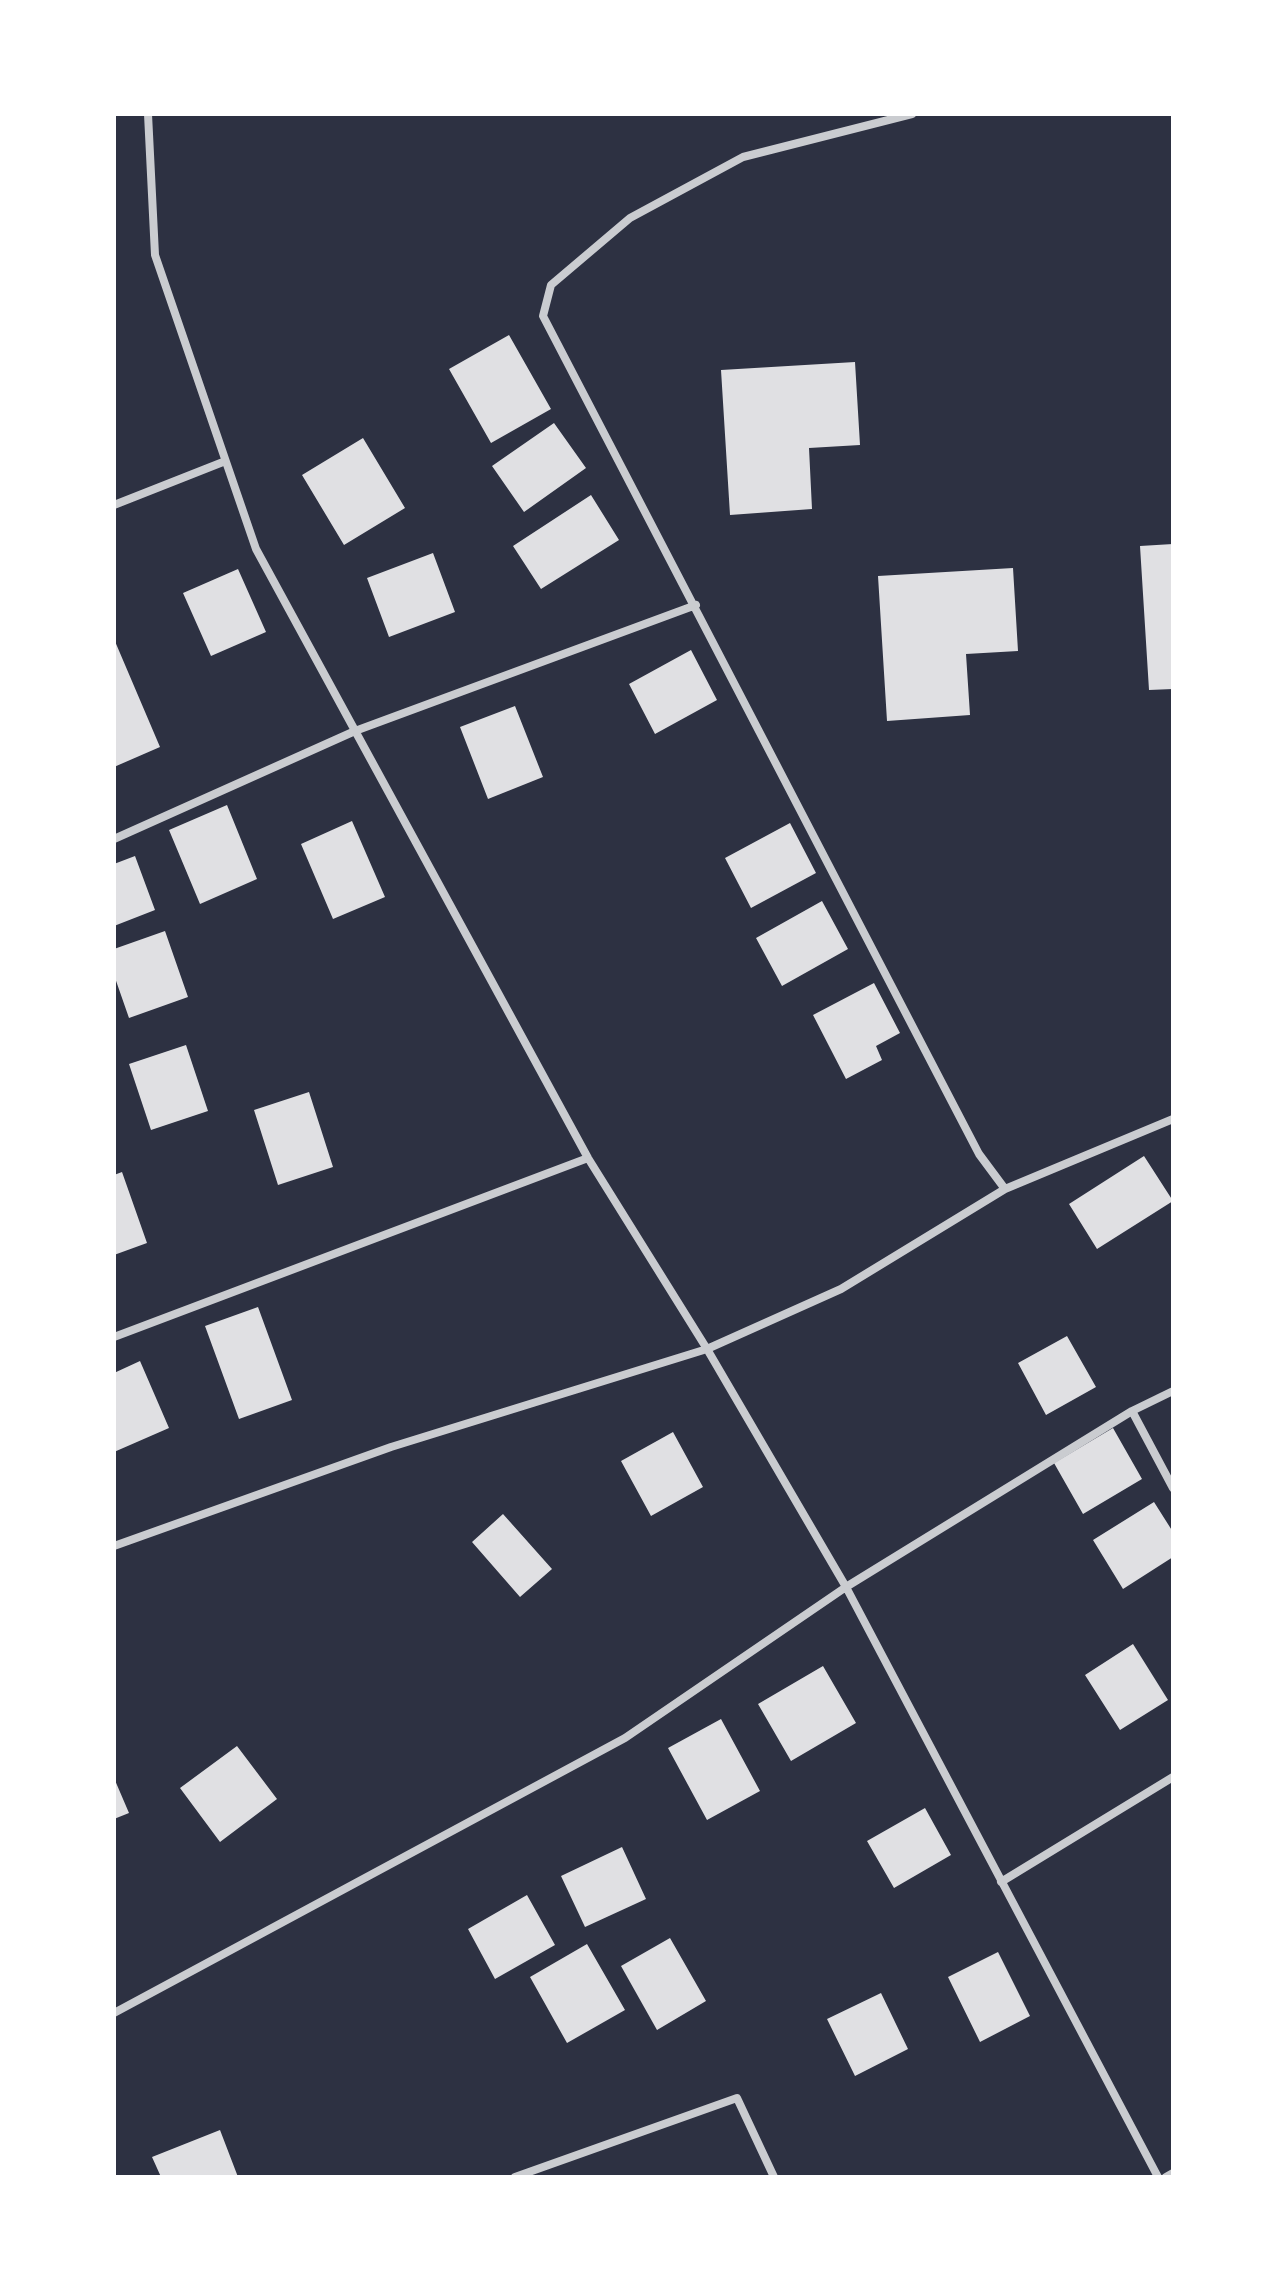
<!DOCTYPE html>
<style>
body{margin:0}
#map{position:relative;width:1287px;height:2291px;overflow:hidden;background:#2d3142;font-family:Quicksand,sans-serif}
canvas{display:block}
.frame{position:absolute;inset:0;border:116px solid #fff;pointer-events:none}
</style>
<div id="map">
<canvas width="1287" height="2291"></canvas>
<div class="frame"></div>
</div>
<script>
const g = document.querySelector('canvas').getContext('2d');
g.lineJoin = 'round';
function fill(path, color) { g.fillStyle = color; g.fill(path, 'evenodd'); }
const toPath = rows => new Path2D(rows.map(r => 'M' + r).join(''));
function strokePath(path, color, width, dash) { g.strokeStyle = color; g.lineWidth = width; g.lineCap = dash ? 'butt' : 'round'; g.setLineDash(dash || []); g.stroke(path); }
const building = toPath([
 [509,335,551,409,491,443,449,369],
 [855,362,860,445,809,448,812,509,730,515,721,370],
 [554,423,586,468,524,512,492,466],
 [363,438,405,508,344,545,302,475],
 [591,495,619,540,541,589,513,546],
 [1173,544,1173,689,1149,690,1140,546],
 [433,553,455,612,389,637,367,578],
 [1013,568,1018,651,966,654,970,715,887,721,878,576],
 [238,569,266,632,211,656,183,593],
 [114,639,160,747,114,767],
 [691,650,717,700,655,734,629,684],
 [515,706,543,777,488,799,460,727],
 [227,805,257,879,200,904,169,830],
 [352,821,385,897,333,919,301,844],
 [790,823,816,873,751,908,725,858],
 [135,856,155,910,114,926,114,864],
 [822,901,848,949,782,986,756,938],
 [165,931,188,997,129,1018,114,975,114,949],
 [874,983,900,1033,876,1046,882,1060,846,1079,813,1015],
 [186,1045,208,1111,151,1130,129,1064],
 [309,1092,333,1167,278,1185,254,1110],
 [1144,1156,1173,1201,1097,1249,1069,1204],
 [122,1172,147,1243,114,1255,114,1175],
 [258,1307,292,1400,239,1419,205,1326],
 [1067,1336,1096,1387,1046,1415,1018,1363],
 [140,1361,169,1428,114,1452,114,1373],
 [1113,1428,1142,1479,1083,1514,1054,1463],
 [673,1432,703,1487,651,1516,621,1461],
 [1154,1502,1173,1532,1173,1557,1123,1589,1093,1540],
 [503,1514,552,1569,520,1597,472,1542],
 [1133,1644,1168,1700,1120,1730,1085,1675],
 [823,1666,856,1723,791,1761,758,1704],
 [721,1719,760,1791,707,1820,668,1748],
 [237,1746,277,1799,220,1842,180,1788],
 [114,1778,129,1813,114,1819],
 [925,1808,951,1855,894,1888,867,1841],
 [622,1847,646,1899,585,1927,561,1876],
 [527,1895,555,1945,495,1979,468,1929],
 [670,1938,706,2001,657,2030,621,1966],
 [587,1944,625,2010,567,2043,530,1977],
 [998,1952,1030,2016,980,2042,948,1977],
 [881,1993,908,2049,855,2076,827,2019],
 [220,2130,238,2177,161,2177,152,2157]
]);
const minor = toPath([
 [148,114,155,255,256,549,588,1158,707,1349,846,1587,1158,2177],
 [912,114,743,157,630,218,551,285,543,316,979,1154,1005,1189],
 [114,505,223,462],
 [114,839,355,731,696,605],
 [114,1337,588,1158],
 [1132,1411,1173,1488],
 [114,1546,391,1447,707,1349,841,1289,1005,1189,1173,1119],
 [1001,1882,1173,1777],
 [114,2013,625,1738,846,1587,1132,1411,1173,1391],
 [515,2177,737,2098,774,2177],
 [1166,2177,1173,2173]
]);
fill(building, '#e0e0e3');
strokePath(minor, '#caccd0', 8);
</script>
